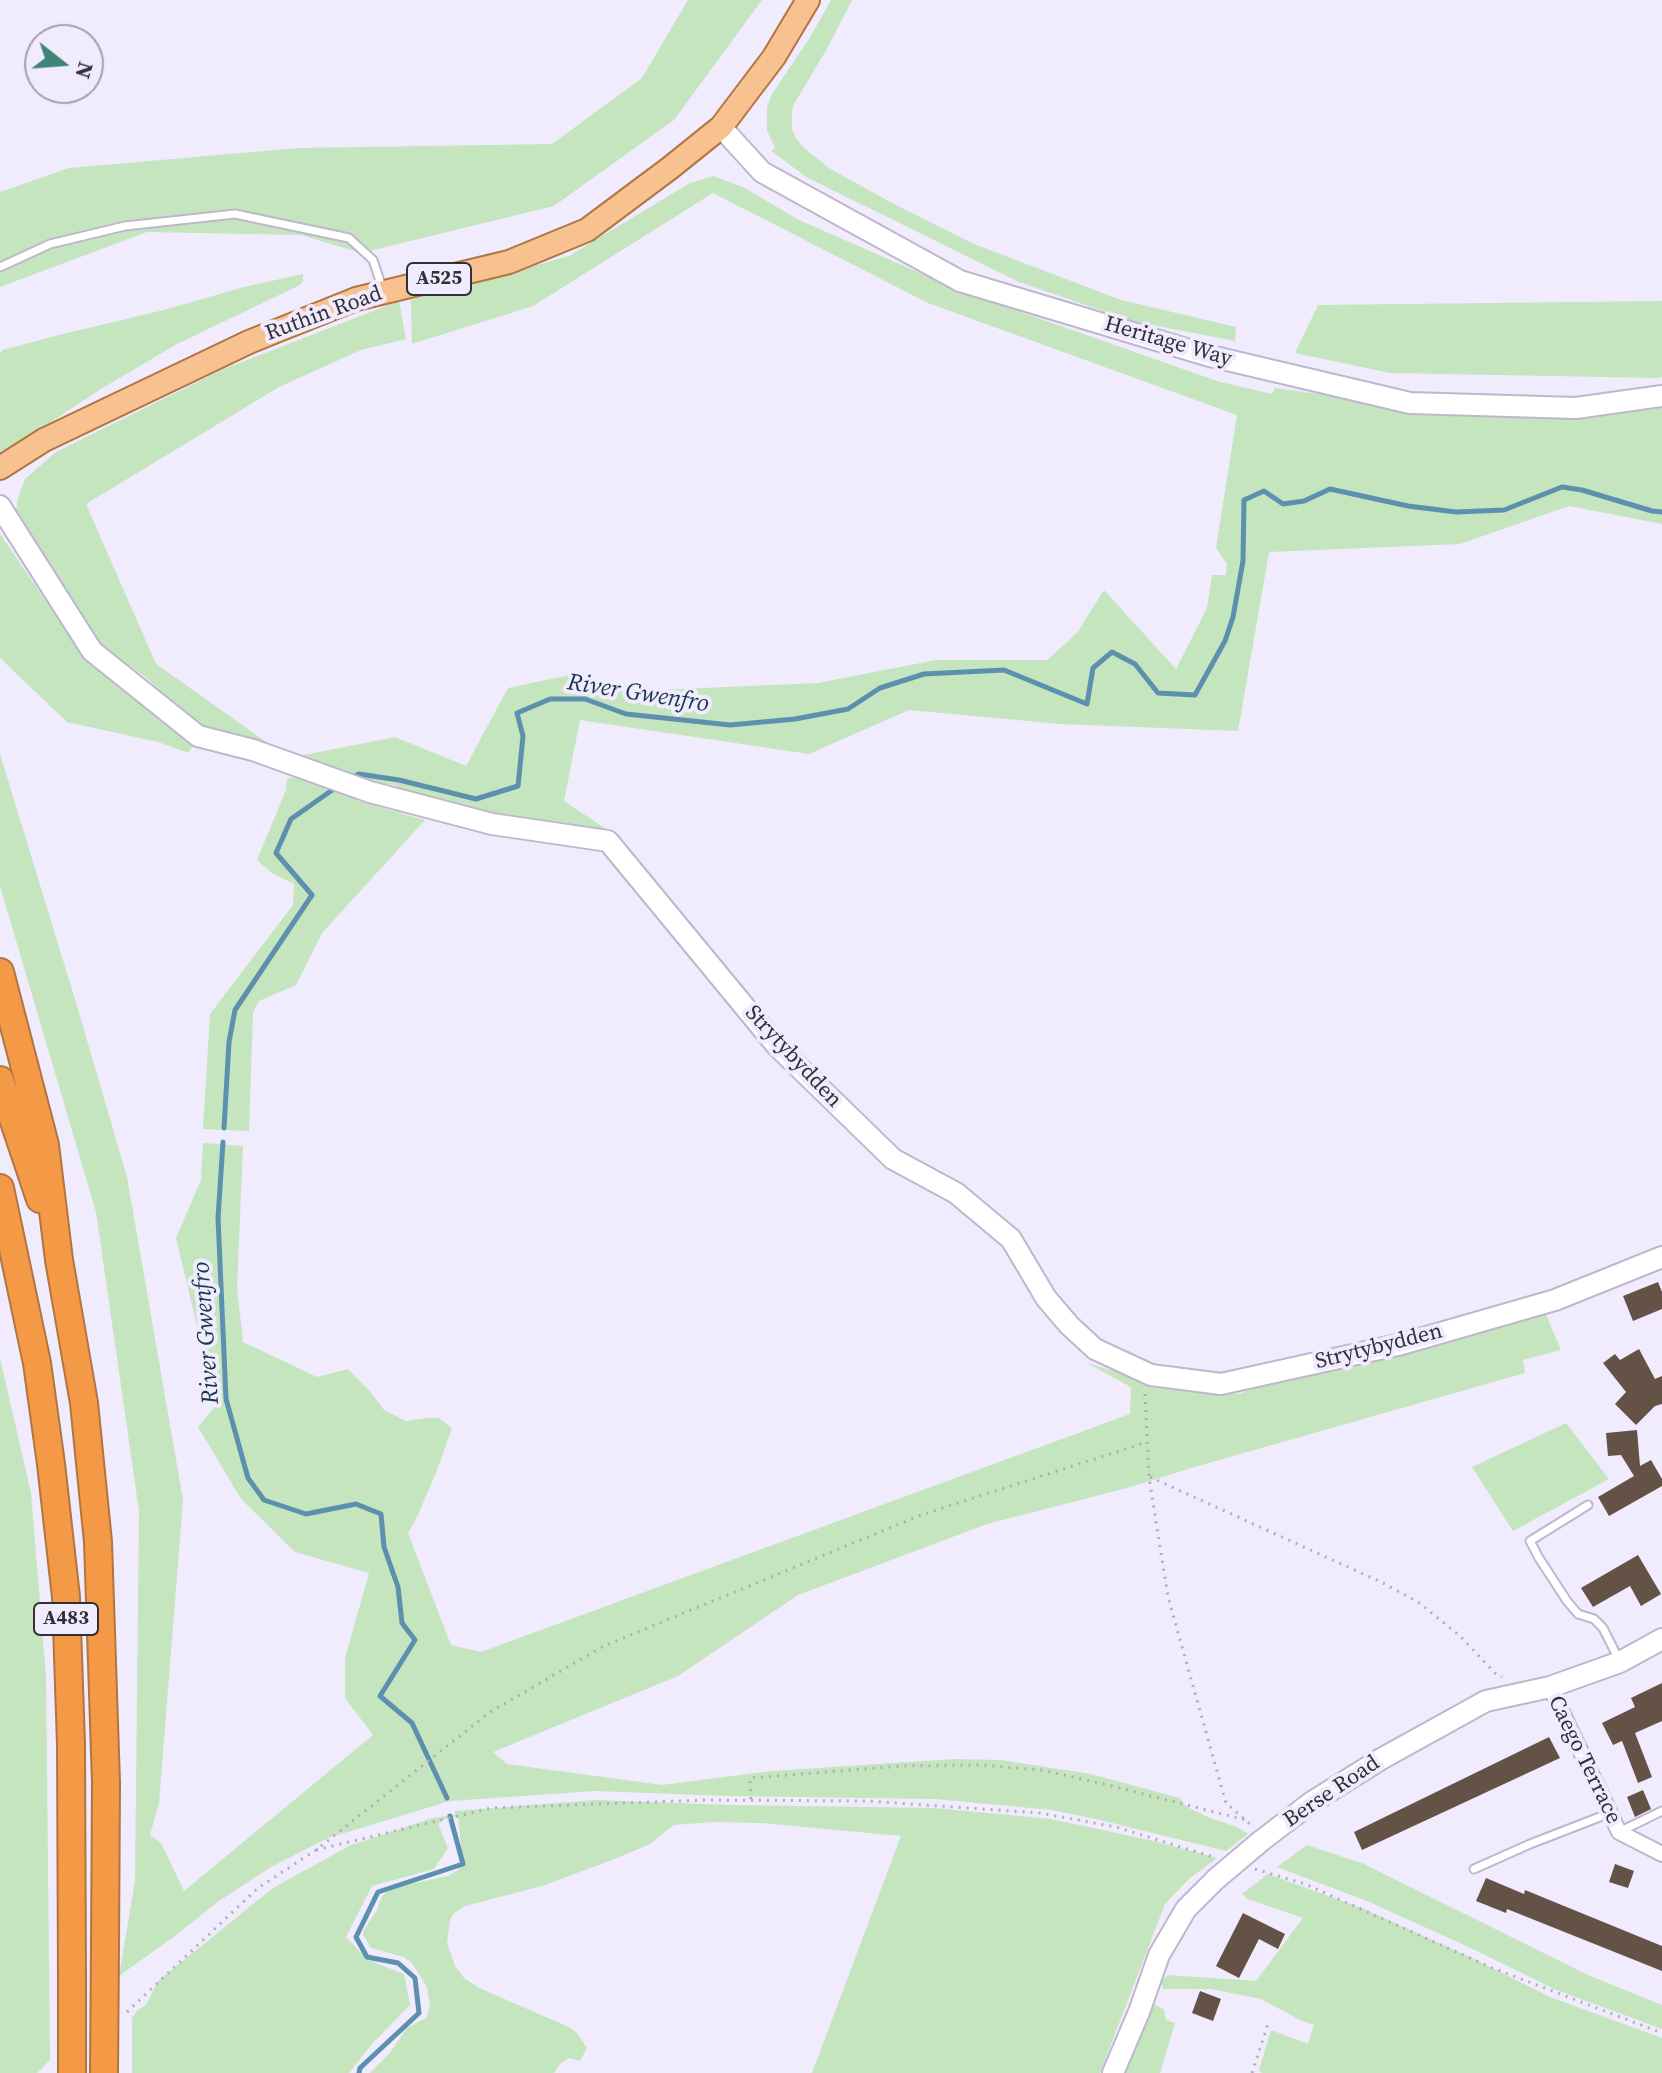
<!DOCTYPE html>
<style>
body{margin:0}
#map{position:relative;width:1662px;height:2073px;overflow:hidden;background:#f1ebfe;font-family:"Source Serif 4",serif}
canvas{display:block}
.north{position:absolute;left:24px;top:24px;width:80px;height:80px;box-sizing:border-box;background:#f1ebfe;border:2px solid #a5a0ae;border-radius:50%;rotate:107deg;font-size:22px;font-weight:700;line-height:32px;text-align:center;color:#322f37}
.north::after{content:'';display:block;margin:auto;width:28px;height:36px;background:#408477;clip-path:polygon(50% 0,100% 100%,50% 72%,0 100%)}
</style>
<div id="map">
<canvas width="1662" height="2073"></canvas>
<div class="north">N</div>
</div>
<script>
const g = document.querySelector('canvas').getContext('2d');
g.lineJoin = 'round';
function fill(path, color) { g.fillStyle = color; g.fill(path, 'evenodd'); }
const toPath = rows => new Path2D(rows.map(r => 'M' + r).join(''));
function strokePath(path, color, width, dash) { g.strokeStyle = color; g.lineWidth = width; g.lineCap = dash ? 'butt' : 'round'; g.setLineDash(dash || []); g.stroke(path); }
function label(font, color, halo, rows, align = 'center') {
  g.font = font + ' "Source Serif 4",serif'; g.lineWidth = 8; g.setLineDash([]); g.textBaseline = 'middle'; g.strokeStyle = halo; g.fillStyle = color; for (const [text, x, y, turn = 0] of rows) {
    g.save(); g.translate(x, y); g.rotate((+turn || 0) * Math.PI / 180); g.textAlign = isNaN(turn) ? turn : align; if (halo) g.strokeText(text, 0, 0); g.fillText(text, 0, 0); g.restore();
  }
}
const green = toPath([
 [688,0,762,0,674,120,554,206,361,253,301,235,147,232,0,287,0,192,69,168,299,148,552,144,642,78],
 [831,0,852,0,828,47,794,104,792,112,792,130,796,138,804,148,829,168,892,203,974,244,1121,300,1236,327,1235,341,1132,321,1019,282,808,178,771,151,775,148,767,130,767,107,772,94,809,39],
 [713,176,743,187,799,220,961,291,1220,382,1272,394,1275,388,1411,407,1662,404,1662,524,1569,506,1460,544,1269,552,1238,731,1061,724,909,710,809,754,580,720,564,801,606,829,592,830,476,813,454,803,416,800,395,785,367,782,358,801,425,820,322,933,296,985,259,1001,253,1013,249,1131,203,1129,210,1014,293,905,294,884,273,874,257,860,286,790,287,779,301,775,202,727,144,676,97,643,16,511,18,498,25,479,56,452,224,369,399,301,406,339,361,350,279,387,86,504,156,664,289,758,395,737,466,766,508,688,575,674,657,690,818,683,936,660,1047,660,1077,633,1104,590,1176,669,1207,608,1212,575,1226,575,1227,564,1216,548,1237,415,928,303,713,193,533,306,412,344,411,300,569,256,690,183],
 [303,274,303,282,298,286,177,344,101,389,54,420,0,452,0,353,3,350,59,335,164,310,244,287],
 [1662,301,1662,377,1658,378,1390,373,1295,353,1318,305],
 [0,534,82,654,194,742,189,753,158,742,67,722,0,658],
 [0,754,77,1006,127,1177,183,1500,159,1803,150,1835,161,1843,184,1891,373,1735,345,1698,345,1658,369,1573,295,1552,241,1499,198,1427,216,1405,176,1238,201,1180,203,1143,243,1146,237,1287,243,1342,317,1377,348,1369,369,1390,384,1410,406,1421,428,1418,439,1418,452,1428,437,1470,418,1515,408,1533,451,1645,481,1652,1130,1414,1131,1387,1085,1362,1135,1378,1181,1386,1240,1394,1268,1380,1544,1310,1561,1350,1523,1360,1525,1373,1191,1468,1127,1488,987,1524,798,1595,678,1676,493,1752,507,1764,662,1785,772,1771,954,1759,1001,1760,1091,1774,1180,1798,1183,1803,1189,1808,1210,1818,1237,1827,1248,1834,1226,1851,1100,1820,1052,1810,935,1799,729,1796,595,1791,450,1801,328,1838,271,1867,216,1903,175,1936,119,1976,135,1881,139,1511,96,1212,0,886],
 [0,1358,31,1493,46,1676,50,2060,37,2073,0,2073],
 [1566,1423,1609,1479,1513,1531,1472,1467],
 [596,1800,729,1805,935,1808,1051,1819,1154,1841,1217,1858,1189,1879,1165,1904,1100,2073,812,2073,901,1836,762,1823,713,1822,674,1825,650,1844,617,1858,542,1886,465,1906,454,1913,450,1920,447,1943,455,1966,464,1978,479,1988,569,2027,577,2033,587,2048,580,2061,568,2058,560,2064,554,2073,370,2073,388,2055,407,2028,426,2018,430,2007,427,1987,412,1963,404,1957,371,1948,363,1935,364,1930,377,1910,381,1898,386,1892,396,1887,448,1876,458,1870,463,1864,458,1817,445,1819,438,1824,448,1848,434,1869,372,1886,346,1937,368,1960,404,1974,410,2005,372,2044,349,2073,132,2073,132,2018,138,2010,146,2005,158,1981,273,1888,351,1845,433,1818,455,1815,455,1811],
 [1307,1845,1364,1864,1588,1975,1662,2005,1662,2029,1554,1989,1475,1950,1367,1901,1277,1867],
 [1268,1874,1364,1909,1472,1958,1550,1997,1662,2038,1662,2073,1262,2073,1259,2070,1271,2030,1308,2044,1314,2025,1300,2020,1261,1999,1211,1989,1163,1989,1161,1981,1168,1975,1256,1981,1303,1918,1248,1899,1242,1894],
 [1153,2003,1164,2010,1166,2020,1175,2023,1160,2073,1125,2073,1133,2042]
]);
const stream = toPath([
 [350,779,359,774,399,780,476,799,518,786,523,736,517,713,550,699,585,699,626,714,730,725,795,719,848,709,880,688,924,674,1004,670,1087,704,1093,668,1112,652,1135,664,1158,693,1195,695,1225,641,1233,617,1243,561,1244,500,1264,491,1283,504,1304,501,1330,489,1408,506,1456,512,1504,510,1562,487,1582,490,1652,511,1662,512],
 [224,1128,229,1042,235,1010,312,895,276,853,291,819,338,786],
 [223,1142,218,1218,226,1399,248,1478,264,1500,306,1514,356,1504,381,1514,384,1547,398,1587,402,1623,415,1640,380,1696,412,1723,447,1798],
 [359,2073,360,2068,419,2013,415,1978,398,1963,367,1957,356,1937,378,1892,463,1864,450,1816]
]);
const building = toPath([
 [1658,1282,1662,1292,1662,1309,1633,1321,1623,1296],
 [1639,1349,1655,1379,1662,1376,1662,1404,1655,1406,1636,1425,1615,1404,1626,1392,1603,1363,1615,1354,1620,1360],
 [1637,1430,1640,1466,1651,1460,1662,1479,1662,1486,1609,1516,1598,1497,1634,1476,1621,1455,1608,1456,1606,1433],
 [1638,1555,1661,1594,1641,1606,1630,1586,1593,1607,1581,1588],
 [1662,1683,1662,1721,1635,1733,1652,1777,1638,1783,1622,1741,1613,1745,1602,1723,1635,1707,1631,1698],
 [1549,1737,1560,1758,1362,1850,1354,1832],
 [1643,1790,1651,1809,1635,1817,1627,1797],
 [1615,1864,1634,1871,1628,1888,1609,1882],
 [1486,1878,1524,1894,1525,1890,1662,1946,1662,1971,1507,1909,1506,1913,1476,1901],
 [1243,1913,1285,1934,1278,1949,1259,1939,1239,1978,1216,1966],
 [1200,1991,1221,1999,1213,2021,1192,2013]
]);
const path = toPath([
 [1145,1394,1149,1477,1168,1597,1226,1803,1251,1825],
 [1150,1477,1381,1582,1418,1602,1460,1636,1495,1673,1502,1677],
 [751,1799,750,1778,902,1766,981,1765,1042,1770,1112,1786,1246,1820],
 [316,1850,491,1808,706,1800,868,1801,1040,1813,1116,1827,1213,1857],
 [1255,1869,1305,1884,1490,1967,1662,2033],
 [127,2012,258,1888,316,1850,490,1712,604,1646,921,1515,1147,1442],
 [1252,2073,1268,2024]
]);
const lane = toPath([
 [0,267,50,244,125,226,235,214,349,238,373,260,383,290],
 [1588,1505,1530,1541,1539,1558,1567,1601,1578,1614,1594,1619,1603,1628,1619,1660],
 [1621,1831,1662,1811],
 [1474,1869,1530,1844,1610,1813]
]);
const street = toPath([
 [1550,1687,1619,1832,1662,1854]
]);
const secondary = toPath([
 [721,127,762,172,960,281,1206,355,1410,403,1576,408,1662,396],
 [0,506,92,651,198,736,253,750,370,792,492,824,608,841,777,1046,893,1159,956,1193,1011,1239,1046,1298,1069,1325,1095,1349,1151,1375,1221,1384,1402,1344,1555,1300,1662,1257],
 [1261,1841,1312,1802,1381,1759,1486,1701,1550,1687,1620,1662,1662,1639],
 [1113,2073,1139,2012,1159,1955,1186,1909,1216,1879]
]);
const primary = toPath([
 [0,468,44,440,249,342,356,299,509,262,587,230,670,168,721,127,774,57,808,0]
]);
const highway = toPath([
 [0,972,45,1145,59,1260,84,1403,98,1542,106,1783,105,1944],
 [0,1080,40,1199],
 [0,1188,37,1363,51,1464,66,1597,71,1744,72,1980]
]);
const secondaryBridge = toPath([
 [1216,1879,1261,1841]
]);
const highwayBridge = toPath([
 [72,1980,72,2073],
 [104,2073,105,1944]
]);
const shields = [
 [439,279,64],
 [66,1619,64]
];
const shieldNames = [
 ["A525",439,279],
 ["A483",66,1619]
];
const streetNames = [
 ["Ruthin Road",324,314,-20],
 ["Heritage Way",1168,342,16],
 ["Strytybydden",793,1057,47],
 ["Strytybydden",1379,1347,-14],
 ["Caego Terrace",1584,1760,64],
 ["Berse Road",1332,1792,-34]
];
const waterNames = [
 ["River Gwenfro",638,694,9],
 ["River Gwenfro",207,1333,-94]
];
fill(green, '#c4e5be');
strokePath(stream, '#5d90af', 5);
fill(building, '#655246');
strokePath(lane, '#beb7cd', 11);
strokePath(street, '#beb7cd', 18);
strokePath(secondary, '#beb7cd', 24);
strokePath(primary, '#b07541', 26);
strokePath(highway, '#b07541', 30);
strokePath(path, '#b1acbb', 3, [2, 6]);
strokePath(lane, '#fff', 7);
strokePath(street, '#fff', 14);
strokePath(secondary, '#fff', 20);
strokePath(primary, '#f8c290', 22);
strokePath(highway, '#f49a46', 26);
strokePath(secondaryBridge, '#beb7cd', 24, []);
strokePath(highwayBridge, '#b07541', 30, []);
strokePath(secondaryBridge, '#fff', 20);
strokePath(highwayBridge, '#f49a46', 26);
for (const [x, y, w] of shields) { const box = new Path2D(); box.roundRect(x - w / 2, y - 16, w, 32, 6); g.fillStyle = '#f1ebfe'; g.fill(box); strokePath(box, '#322f37', 2); }
label('bold 20px', '#322f37', null, shieldNames);
label('22px', '#322f37', '#f1ebfe', streetNames);
label('italic 24px', '#153748', '#f1ebfe', waterNames);
</script>
